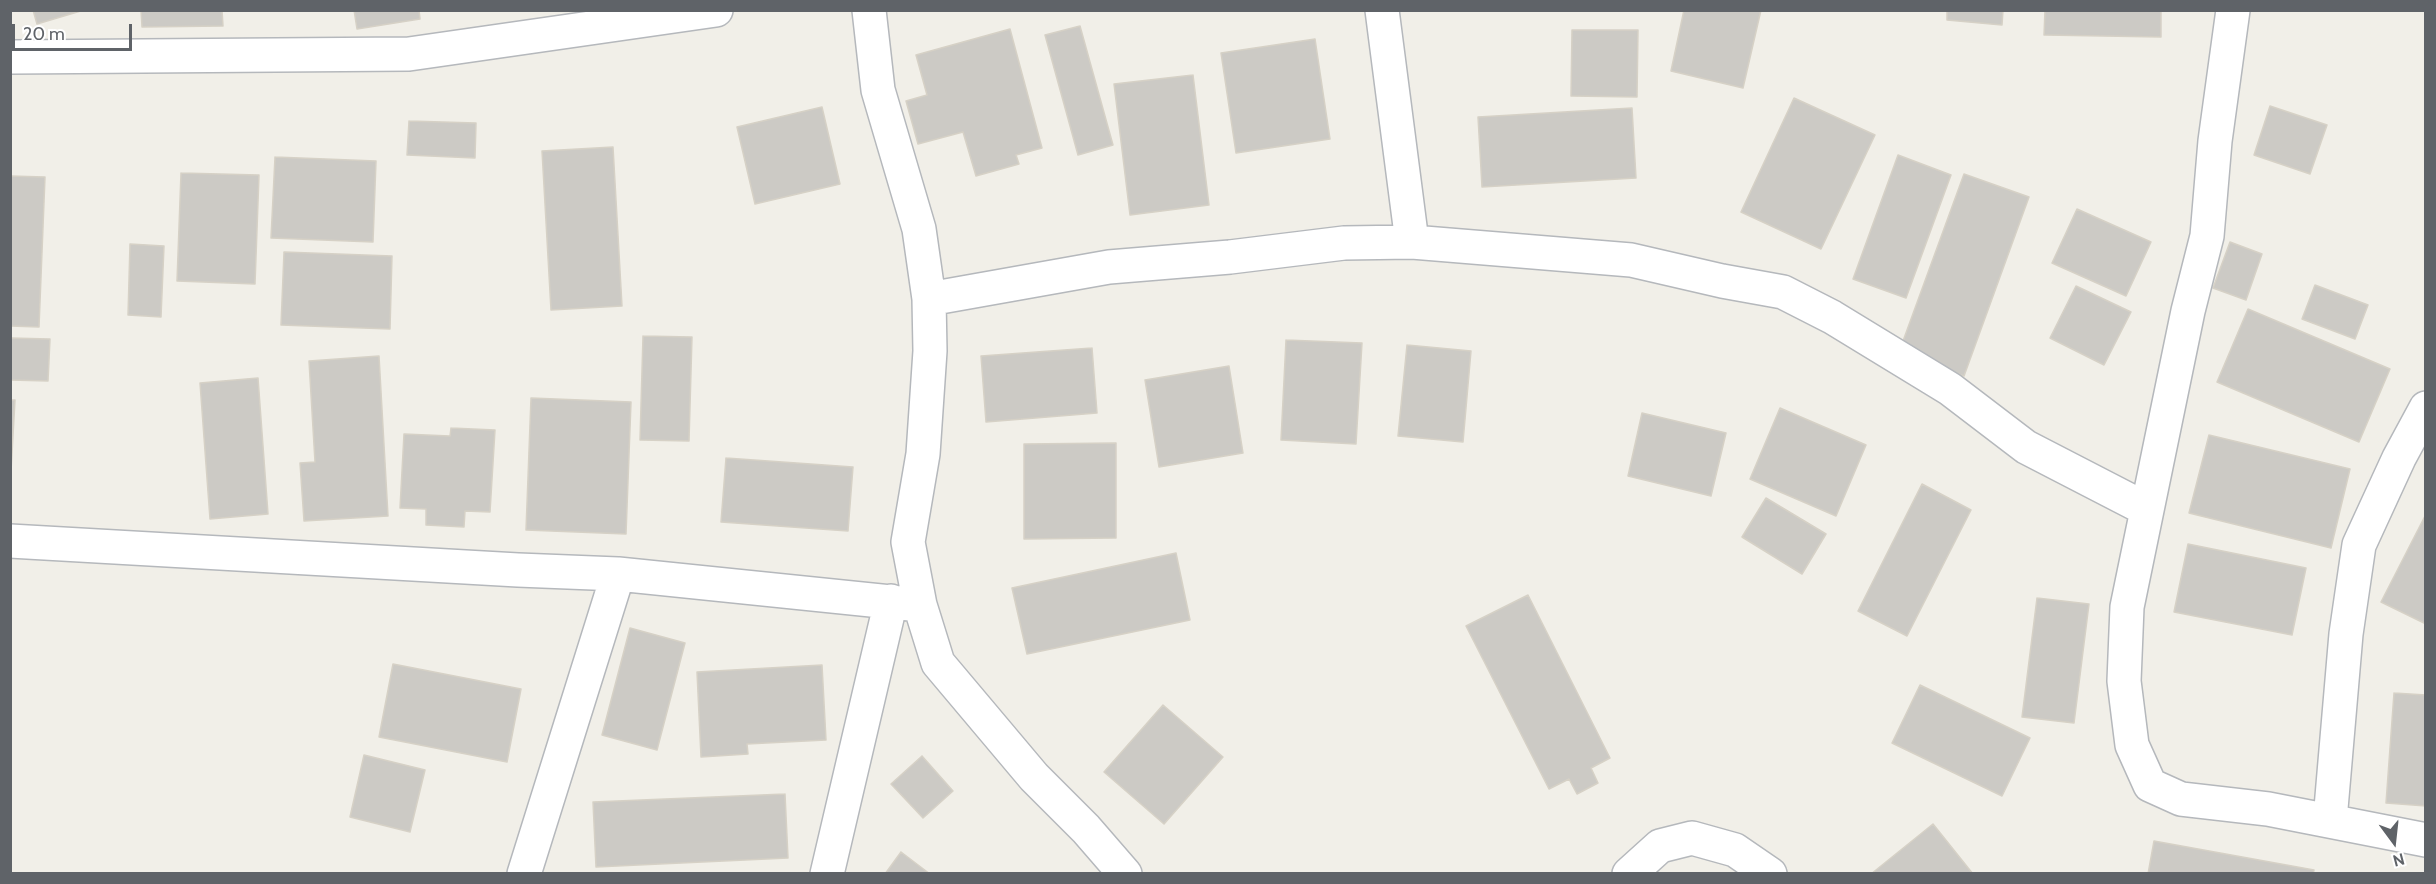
<!DOCTYPE html>
<style>
body{margin:0}
#map{position:relative;width:2436px;height:884px;overflow:hidden;background:#f1efe8;font-family:Cabin,sans-serif}
canvas{display:block}
.frame{position:absolute;inset:0;border:12px solid #5f6368;pointer-events:none}
.north{position:absolute;left:2364px;top:812px;width:60px;height:60px;-webkit-text-stroke:4px #fff;paint-order:stroke;rotate:165deg;font-size:16px;font-weight:700;line-height:24px;text-align:center;color:#5f6368}
.north::after{content:'';display:block;margin:auto;width:21px;height:27px;background:#5f6368;clip-path:polygon(50% 0,100% 100%,50% 72%,0 100%)}
.scale{position:absolute;left:12px;top:24px;width:120px;height:27px;box-sizing:border-box;border:3px solid #5f6368;border-top:0;padding-left:8px;font-size:18px;line-height:21px;white-space:nowrap;color:#5f6368;-webkit-text-stroke:4px #fff;paint-order:stroke}
</style>
<div id="map">
<canvas width="2436" height="884"></canvas>
<div class="frame"></div>
<div class="north">N</div>
<div class="scale">20 m</div>
</div>
<script>
const g = document.querySelector('canvas').getContext('2d');
g.lineJoin = 'round';
function fill(path, color) { g.fillStyle = color; g.fill(path, 'evenodd'); }
const toPath = rows => new Path2D(rows.map(r => 'M' + r).join(''));
function strokePath(path, color, width, dash) { g.strokeStyle = color; g.lineWidth = width; g.lineCap = dash ? 'butt' : 'round'; g.setLineDash(dash || []); g.stroke(path); }
const building = toPath([
 [33,10,84,10,37,24,33,10],
 [141,10,222,10,223,26,142,27,141,10],
 [354,10,419,10,420,19,357,29,354,10],
 [1684,10,1761,10,1743,88,1671,71,1684,10],
 [1947,10,2003,10,2002,25,1947,20,1947,10],
 [2045,10,2161,10,2161,37,2044,35,2045,10],
 [1080,26,1113,145,1078,155,1045,35,1080,26],
 [1010,29,1042,148,1016,155,1019,164,976,176,963,132,918,144,906,101,927,95,916,55,1010,29],
 [1572,30,1638,30,1637,97,1571,96,1572,30],
 [1315,39,1330,139,1236,153,1221,53,1315,39],
 [1193,75,1209,205,1130,215,1114,84,1193,75],
 [1794,98,1875,135,1821,249,1741,212,1794,98],
 [2270,106,2327,125,2310,174,2254,155,2270,106],
 [822,107,840,184,755,204,737,127,822,107],
 [1632,108,1636,178,1482,187,1478,117,1632,108],
 [409,121,476,123,475,158,407,155,409,121],
 [613,147,622,306,551,310,542,151,613,147],
 [1898,155,1951,175,1906,298,1853,279,1898,155],
 [275,157,376,161,373,242,271,238,275,157],
 [181,173,259,175,255,284,177,281,181,173],
 [1964,174,2029,197,1964,376,1899,352,1964,174],
 [10,176,45,177,39,327,10,326,10,176],
 [2077,209,2151,242,2126,296,2052,263,2077,209],
 [2230,242,2262,254,2246,300,2213,288,2230,242],
 [130,244,164,246,161,317,128,315,130,244],
 [284,252,392,256,390,329,281,325,284,252],
 [2315,285,2368,305,2355,339,2302,319,2315,285],
 [2076,286,2131,312,2104,365,2050,338,2076,286],
 [2248,309,2390,369,2359,442,2217,382,2248,309],
 [643,336,692,337,689,441,640,440,643,336],
 [10,338,50,339,48,381,10,380,10,338],
 [1286,340,1362,343,1356,444,1281,440,1286,340],
 [1407,345,1471,351,1463,442,1398,436,1407,345],
 [1092,348,1097,413,986,422,981,356,1092,348],
 [379,356,388,516,304,521,300,463,315,462,309,361,379,356],
 [1229,366,1243,453,1159,467,1145,380,1229,366],
 [258,378,268,514,210,519,200,383,258,378],
 [531,398,631,402,626,534,526,530,531,398],
 [10,400,15,400,11,471,10,470,10,400],
 [1780,408,1866,445,1836,516,1750,479,1780,408],
 [1642,413,1726,433,1711,496,1628,476,1642,413],
 [451,428,495,430,490,512,465,511,464,527,426,525,426,509,400,508,404,434,450,436,451,428],
 [2209,435,2350,469,2331,548,2189,513,2209,435],
 [1116,443,1116,538,1024,539,1024,444,1116,443],
 [726,458,853,467,848,531,721,522,726,458],
 [1922,484,1971,510,1907,636,1858,611,1922,484],
 [1766,498,1826,534,1802,574,1742,537,1766,498],
 [2426,514,2426,624,2381,602,2426,514],
 [2188,544,2306,568,2292,635,2174,612,2188,544],
 [1176,553,1190,620,1027,654,1012,588,1176,553],
 [1528,595,1610,758,1591,768,1598,783,1577,794,1569,779,1549,789,1466,626,1528,595],
 [2037,598,2089,604,2074,723,2022,717,2037,598],
 [630,628,685,643,657,750,602,735,630,628],
 [393,664,521,689,507,762,379,737,393,664],
 [822,665,826,740,747,744,748,754,701,757,697,672,822,665],
 [1920,685,2030,738,2002,796,1892,743,1920,685],
 [2394,693,2426,695,2426,806,2386,803,2394,693],
 [1163,705,1223,757,1164,824,1104,772,1163,705],
 [364,755,425,770,410,832,350,817,364,755],
 [922,756,953,791,923,818,891,784,922,756],
 [785,794,788,858,596,867,593,802,785,794],
 [1933,824,1973,874,1871,874,1933,824],
 [2154,841,2314,870,2313,874,2148,874,2154,841],
 [901,852,930,874,885,874,901,852]
]);
const street = toPath([
 [869,10,878,90,919,229,929,299,930,351,923,454,908,542,920,605,938,663,1034,777,1086,829,1125,874],
 [1382,10,1412,242],
 [2233,10,2215,141,2207,236,2188,311,2127,607,2124,681,2132,745,2150,785,2181,799,2268,809,2426,840],
 [10,57,409,54,716,10],
 [929,299,1109,267,1230,257,1344,243,1412,242,1631,260,1722,281,1783,292,1832,317,1950,389,2026,447,2146,509],
 [10,541,518,570,618,574,920,605],
 [2330,820,2346,634,2359,545,2399,458,2426,408],
 [524,874,618,574],
 [827,874,891,601],
 [1629,874,1660,846,1692,838,1735,850,1770,874]
]);
fill(building, '#cccac5');
strokePath(building, '#d6d1c6', 1.5);
strokePath(street, '#b5b8bc', 36);
strokePath(street, '#fff', 33);
</script>
